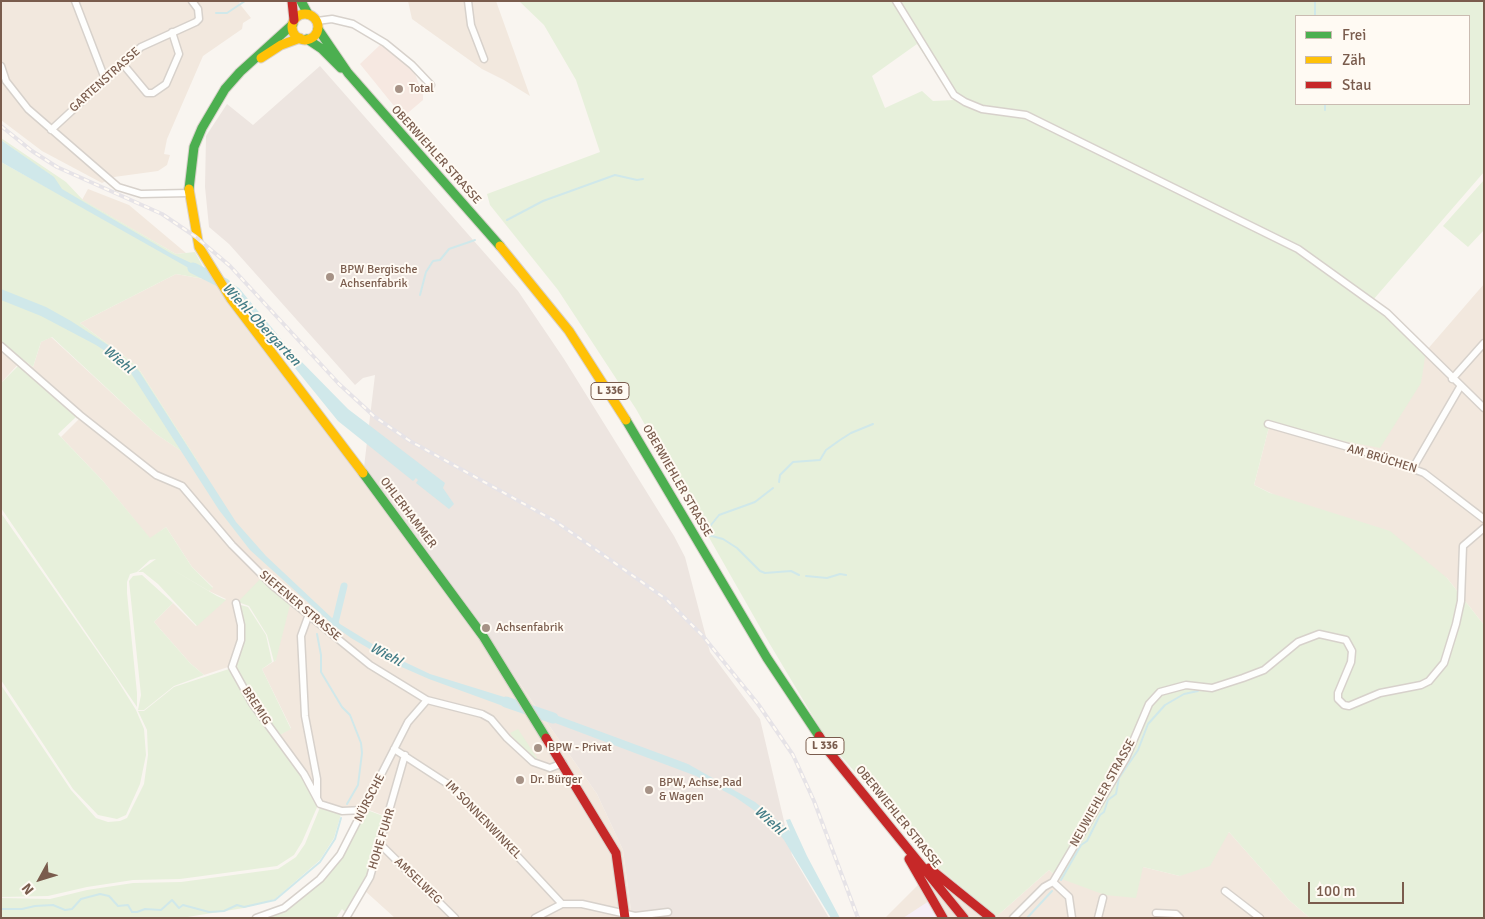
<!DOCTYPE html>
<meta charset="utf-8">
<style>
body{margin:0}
#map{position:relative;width:1485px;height:919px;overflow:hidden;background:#f9f5f0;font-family:Signika,sans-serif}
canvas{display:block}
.frame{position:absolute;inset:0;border:2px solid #7a5c4d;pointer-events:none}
.legend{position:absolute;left:1295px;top:15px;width:175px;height:90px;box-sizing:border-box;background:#fffaf3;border:1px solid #cabbb1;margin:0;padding:6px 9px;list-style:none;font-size:15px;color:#7a5c4d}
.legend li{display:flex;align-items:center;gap:10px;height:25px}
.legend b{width:25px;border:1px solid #cabbb1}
.north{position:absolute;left:15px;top:854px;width:50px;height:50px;-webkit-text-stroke:4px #fffaf3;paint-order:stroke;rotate:231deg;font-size:14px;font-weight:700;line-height:20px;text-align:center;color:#7a5c4d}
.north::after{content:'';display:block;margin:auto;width:18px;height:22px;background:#7a5c4d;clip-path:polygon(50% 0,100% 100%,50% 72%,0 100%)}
.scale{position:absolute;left:1308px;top:882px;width:96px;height:22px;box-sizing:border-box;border:2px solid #7a5c4d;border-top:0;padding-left:6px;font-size:15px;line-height:18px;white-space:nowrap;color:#7a5c4d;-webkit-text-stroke:4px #fffaf3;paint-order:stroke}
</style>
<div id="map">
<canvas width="1485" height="919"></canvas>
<div class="frame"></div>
<ul class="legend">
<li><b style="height:6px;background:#4caf50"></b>Frei</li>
<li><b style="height:6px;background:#ffc107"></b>Zäh</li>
<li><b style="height:6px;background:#c62828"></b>Stau</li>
</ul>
<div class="north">N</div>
<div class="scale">100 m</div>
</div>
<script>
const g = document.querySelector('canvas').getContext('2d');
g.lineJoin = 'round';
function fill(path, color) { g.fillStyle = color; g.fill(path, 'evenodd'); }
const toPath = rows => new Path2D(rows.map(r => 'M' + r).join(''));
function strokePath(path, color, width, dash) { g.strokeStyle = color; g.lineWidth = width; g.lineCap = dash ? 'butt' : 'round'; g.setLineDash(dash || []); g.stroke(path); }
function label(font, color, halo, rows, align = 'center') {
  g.font = font + ' Signika,sans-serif'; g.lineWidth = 4; g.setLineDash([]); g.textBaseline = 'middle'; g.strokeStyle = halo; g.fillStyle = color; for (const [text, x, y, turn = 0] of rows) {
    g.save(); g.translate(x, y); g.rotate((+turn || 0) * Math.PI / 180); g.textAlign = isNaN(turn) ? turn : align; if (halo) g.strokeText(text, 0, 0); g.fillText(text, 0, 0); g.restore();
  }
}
const residential = toPath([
 [1,1,241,1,239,3,251,18,243,23,242,29,203,56,167,139,164,154,170,155,167,165,158,171,114,177,102,183,42,151,1,120],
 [408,1,496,1,530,96,504,80,482,69,412,19],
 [88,189,129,205,186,253,176,254,82,200],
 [176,274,210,280,231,291,441,571,597,794,623,850,632,918,395,918,364,890,390,818,364,808,342,809,321,802,278,736,291,728,262,669,276,660,274,585,236,604,240,641,231,666,204,675,190,663,154,622,173,603,196,626,226,599,209,591,213,587,192,567,166,527,150,539,103,481,61,437,84,414,21,361,1,383,1,343,33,367,41,342,51,337,156,434,198,462,137,366,80,323],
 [1484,284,1484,625,1447,578,1254,485,1269,427,1426,351],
 [1229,832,1289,900,1310,918,885,918,937,866,996,917,1049,870,1059,878,1143,867,1180,876]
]);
const commercial = toPath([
 [381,44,397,55,414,71,423,95,423,100,403,117,360,64]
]);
const industrial = toPath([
 [320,66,518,291,564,359,674,536,685,557,710,652,760,719,792,855,829,918,632,918,623,850,597,794,441,571,364,467,375,375,363,378,355,385,229,244,209,227,205,187,206,136,227,104,253,125]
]);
const education = toPath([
 [929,901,938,918,903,918]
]);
const green = toPath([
 [519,1,1484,1,1484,172,1373,300,1426,351,1421,383,1380,448,1269,427,1254,485,1270,493,1390,531,1447,578,1484,625,1484,918,1310,918,1289,900,1229,832,1210,866,1180,876,1143,867,1136,898,1105,895,1059,878,1049,870,996,917,937,866,827,740,765,636,636,409,558,290,490,205,487,194,600,152,576,80,544,25],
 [1296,16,1469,16,1469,104,1296,104],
 [917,44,954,100,933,101,922,91,885,108,872,76],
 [1,138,66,182,83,200,176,254,195,252,210,280,176,274,80,323,137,366,199,463,156,434,52,337,41,342,33,367,1,343,1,162,48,188,54,178,1,140],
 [1484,180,1484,230,1468,247,1443,226],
 [19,365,76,417,58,434,103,481,150,538,166,527,192,567,213,588,209,591,165,565,217,596,226,600,197,626,158,584,143,572,138,572,156,559,150,560,137,572,130,574,127,582,127,593,137,693,137,707,1,508,1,383],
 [1,513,116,678,136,710,144,729,146,755,140,784,126,815,117,819,98,815,73,789,1,680],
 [142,575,173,603,154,622,190,663,204,675,174,686,144,710,138,710,141,695,129,581,133,576],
 [262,577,291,601,276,660,274,662,267,635,249,606,238,602],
 [237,604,248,607,266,635,272,662,262,669,291,729,278,736,253,703,235,666,242,640],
 [232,668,303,774,318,805,302,842,294,855,277,866,180,879,133,880,87,887,48,896,1,897,1,685,71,790,96,818,108,822,120,821,127,818,144,784,148,755,147,730,138,711,144,711,174,687],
 [518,729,537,758,536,760,517,743,510,733],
 [321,805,342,811,334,838,320,860,275,899,244,908,181,918,1,918,1,898,50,899,87,890,133,883,181,882,278,869,296,857,305,844],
 [367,810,386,817,369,875,346,913,342,909,336,918,258,918,284,910,342,855]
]);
const water = toPath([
 [1,140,54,177,62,189,172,254,204,269,210,280,1,162],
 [222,278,239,288,291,351,348,409,445,483,443,488,454,504,449,509,416,483,418,480,416,478,413,481,338,421],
 [1,289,46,307,71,321,111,347,139,371,236,522,266,556,332,618,334,617,340,624,392,656,430,674,517,701,525,714,429,679,397,665,351,638,333,625,250,550,219,510,125,364,96,345,41,316,1,300],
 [534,707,688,764,755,802,790,831,786,820,790,819,807,856,840,918,831,918,784,840,768,820,735,797,696,776,542,718]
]);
const stream = toPath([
 [1315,1,1315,16],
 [216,13,227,13,245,1],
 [1325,110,1325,104],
 [507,220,543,201,615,175,637,180,643,179],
 [420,295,426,272,433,261,440,260,449,249,475,240],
 [779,482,780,475,793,462,820,460,826,450,840,440,851,433,873,424],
 [773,488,755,502,719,515,707,530,708,535,723,539,737,548,760,571,765,573,791,571,799,575],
 [806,576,827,578,840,574,846,575],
 [317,634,321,655,321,672,342,707,350,715,361,743,362,753,358,785,347,804],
 [1061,880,1081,845,1087,841,1100,815,1104,812,1108,800,1116,794,1119,778,1138,750,1148,724,1165,705,1184,694,1198,691],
 [1,909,22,909,35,906,53,905,65,910,72,909,81,899,100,894,109,896,118,906,128,905,132,912,137,912,145,909,161,910,172,900,179,908,183,905,209,912,224,911,237,905,244,907,275,900,320,862,335,839,341,818],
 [1027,918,1052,891]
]);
const canal = toPath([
 [335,623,344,586]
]);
const river = toPath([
 [193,268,225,284],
 [506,702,553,718]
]);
const street = toPath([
 [75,1,105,79],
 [468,1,471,25,484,59],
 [896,1,954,95,965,102,982,109,1026,115,1298,249,1387,313,1484,408],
 [317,21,332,19,353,24,385,43,412,65,431,85],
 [122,63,147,93,153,93,166,84,179,54,172,32],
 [1,66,6,81,28,109,118,187,141,194,188,193],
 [51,130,141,47,196,22,199,19,198,9,192,1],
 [1,346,80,415,156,475,182,486,232,545,273,586,370,665,427,700,482,714,491,719,507,738,533,762,550,768,563,763],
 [1452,379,1484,343],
 [1268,424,1376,455,1424,473,1484,519],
 [1413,468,1460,387],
 [236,603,241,625,241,640,232,667,252,703,304,774,320,804,342,811,364,810],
 [309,614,301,636,305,716,317,779,317,797],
 [394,749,454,788,562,904],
 [380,844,455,918],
 [1053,882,1069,897,1072,918],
 [1225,891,1260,918],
 [1156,913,1176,914,1180,918],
 [256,918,284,908,320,879,340,855,408,722,427,700],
 [346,918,370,877,405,755],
 [535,918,562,904,582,904,635,916,668,912],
 [1013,918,1044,887,1053,882,1126,758,1149,704,1160,692,1186,685,1212,688,1243,678,1264,670,1298,642,1319,634,1346,640,1352,651,1351,662,1338,693,1338,699,1344,705,1349,706,1380,693,1421,685,1429,681,1444,663,1456,624,1461,601,1463,546,1484,528],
 [1098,918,1103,898]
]);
const fast = toPath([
 [301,1,308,14],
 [318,29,348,73,500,246],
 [307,39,322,49,341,68],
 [189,189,194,147,202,128,225,89,240,72,293,24],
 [626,420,767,658,819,736],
 [363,473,483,636,546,738]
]);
const slow = toPath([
 '292 27a13 13 0 1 1 26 0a13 13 0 1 1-26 0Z',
 [261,58,281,45,300,38],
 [189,189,199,247,231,299,363,473],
 [500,246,569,331,626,420]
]);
const jam = toPath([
 [292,1,294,20],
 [819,736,830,753,964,918],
 [546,738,616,853,625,918],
 [909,859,943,918],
 [929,868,991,918]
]);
const rail = toPath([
 [1,126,32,151,57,167,162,214,196,237,230,266,339,384,375,417,410,441,555,521,666,599,702,635,758,704,793,755,814,801,858,918]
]);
const markers = [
 [399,89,5,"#a69286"],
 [330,277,5,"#a69286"],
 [486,628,5,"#a69286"],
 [538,748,5,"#a69286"],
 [520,780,5,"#a69286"],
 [649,790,5,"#a69286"]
];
const shields = [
 [610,391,38],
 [825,746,38]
];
const shieldNames = [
 ["L 336",610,391],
 ["L 336",825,746]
];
const streetNames = [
 ["GARTENSTRASSE",105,80,-42],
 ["OBERWIEHLER STRASSE",436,155,48],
 ["AM BRÜCHEN",1382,459,17],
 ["OBERWIEHLER STRASSE",677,481,60],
 ["OHLERHAMMER",408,513,53],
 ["SIEFENER STRASSE",300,606,40],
 ["BREMIG",256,706,57],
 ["NEUWIEHLER STRASSE",1103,793,-61],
 ["NÜRSCHE",370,798,-63],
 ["OBERWIEHLER STRASSE",898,817,51],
 ["IM SONNENWINKEL",483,820,46],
 ["HOHE FUHR",382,839,-73],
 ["AMSELWEG",418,881,44]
];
const poiNames = [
 ["Total",409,89],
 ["BPW Bergische",340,270],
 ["Achsenfabrik",340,284],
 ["Achsenfabrik",496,628],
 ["BPW - Privat",548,748],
 ["Dr. Bürger",530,780],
 ["BPW, Achse,Rad",659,783],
 ["& Wagen",659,797]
];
const waterNames = [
 ["Wiehl-Obergarten",261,325,47],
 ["Wiehl",118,360,40],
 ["Wiehl",386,655,28],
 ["Wiehl",769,821,42]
];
fill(residential, '#f2e8de');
fill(commercial, '#f6e8e1');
fill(industrial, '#ede5e0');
fill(education, '#f6eef6');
fill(green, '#e7f0db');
fill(water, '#d0e8ea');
strokePath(stream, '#d0e8ea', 2);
strokePath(canal, '#d0e8ea', 7);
strokePath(river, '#d0e8ea', 11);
strokePath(street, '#d7d1cb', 9);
strokePath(fast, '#d9d2cb', 11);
strokePath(slow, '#d9d2cb', 11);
strokePath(jam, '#d9d2cb', 11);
strokePath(street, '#fefefd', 6);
strokePath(fast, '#4caf50', 9);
strokePath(slow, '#ffc107', 9);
strokePath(jam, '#c62828', 9);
strokePath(rail, '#e6e3e7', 4);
strokePath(rail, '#fffaf3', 2, [5.5]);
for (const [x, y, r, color] of markers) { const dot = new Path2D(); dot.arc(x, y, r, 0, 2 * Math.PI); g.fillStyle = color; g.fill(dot); strokePath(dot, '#fffaf3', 2); }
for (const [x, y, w] of shields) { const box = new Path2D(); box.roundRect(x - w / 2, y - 8.5, w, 17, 4); g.fillStyle = '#fffaf3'; g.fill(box); strokePath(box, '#7a5c4d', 1); }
label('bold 11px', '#7a5c4d', null, shieldNames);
label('12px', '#7a5c4d', '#fffaf3', streetNames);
label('12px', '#7a5c4d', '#fffaf3', poiNames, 'left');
label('italic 14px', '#437c86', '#fffaf3', waterNames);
</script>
